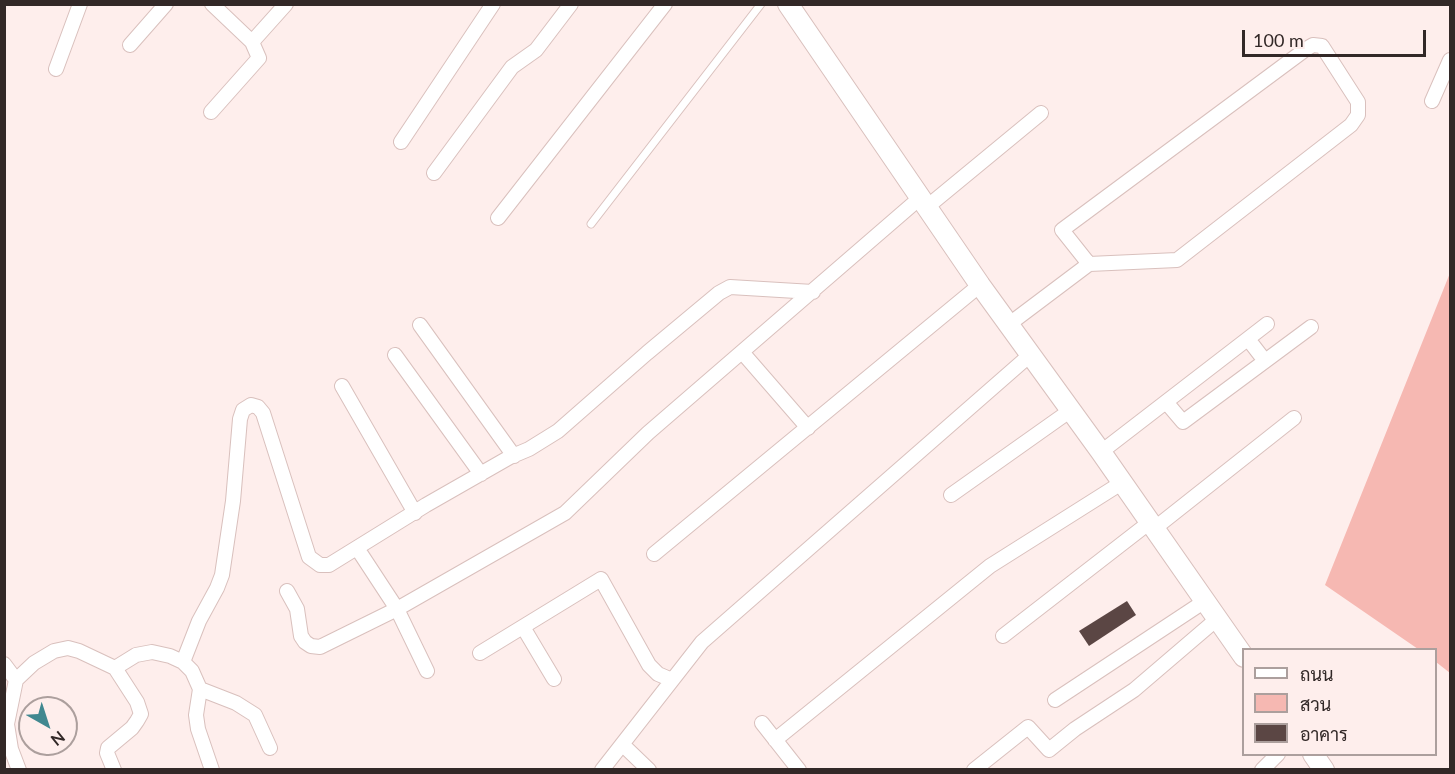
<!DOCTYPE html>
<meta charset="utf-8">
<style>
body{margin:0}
#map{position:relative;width:1455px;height:774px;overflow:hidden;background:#feeeec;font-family:Lato,Sarabun,sans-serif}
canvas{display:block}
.frame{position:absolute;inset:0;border:6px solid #322827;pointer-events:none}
.legend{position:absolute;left:1242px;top:648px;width:195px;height:108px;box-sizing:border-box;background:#feeeec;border:2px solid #ac9f9d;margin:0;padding:8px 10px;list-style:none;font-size:18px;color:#322827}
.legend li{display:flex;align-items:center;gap:12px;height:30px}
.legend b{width:30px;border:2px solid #ac9f9d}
.north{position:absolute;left:18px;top:696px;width:60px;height:60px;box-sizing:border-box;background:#feeeec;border:2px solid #ac9f9d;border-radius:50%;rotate:141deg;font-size:16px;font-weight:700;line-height:24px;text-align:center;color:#322827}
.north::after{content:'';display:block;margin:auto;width:21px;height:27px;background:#418890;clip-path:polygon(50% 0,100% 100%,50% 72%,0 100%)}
.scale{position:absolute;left:1242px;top:30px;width:184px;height:27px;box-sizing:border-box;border:3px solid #322827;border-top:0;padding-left:8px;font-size:18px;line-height:21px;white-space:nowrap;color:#322827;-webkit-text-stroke:4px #feeeec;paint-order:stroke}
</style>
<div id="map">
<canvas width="1455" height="774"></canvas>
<div class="frame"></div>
<ul class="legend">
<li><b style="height:8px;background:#fff"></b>ถนน</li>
<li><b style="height:16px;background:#f6b8b2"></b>สวน</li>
<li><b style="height:16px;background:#5b4644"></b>อาคาร</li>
</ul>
<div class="north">N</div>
<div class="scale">100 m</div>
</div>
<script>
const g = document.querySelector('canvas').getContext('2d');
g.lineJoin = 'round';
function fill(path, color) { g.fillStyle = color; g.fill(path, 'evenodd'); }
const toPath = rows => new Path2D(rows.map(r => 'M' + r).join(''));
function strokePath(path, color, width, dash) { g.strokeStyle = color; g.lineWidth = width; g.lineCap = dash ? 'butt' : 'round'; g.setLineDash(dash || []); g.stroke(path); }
const green = toPath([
 [1450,273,1450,673,1436,662,1436,650,1418,649,1325,585]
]);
const building = toPath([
 [1127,601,1136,615,1089,646,1079,631]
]);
const lane = toPath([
 [591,224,761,4]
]);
const street = toPath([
 [212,4,252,42,286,4],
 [130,45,166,4],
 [56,69,80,4],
 [1432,101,1450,60],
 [211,112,259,58,252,42],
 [401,142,493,4],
 [434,173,512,67,536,50,571,4],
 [927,207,1041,113],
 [498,218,665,4],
 [420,325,514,456],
 [1008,325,1089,264,1177,260,1351,125,1358,115,1358,102,1322,46,1313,45,1306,49,1062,230,1089,264],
 [1248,339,1265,361],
 [742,352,808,428],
 [395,355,481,474],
 [342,386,415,513],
 [1166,402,1183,422,1311,327],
 [1101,452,1267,324],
 [951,495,1071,410],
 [1155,528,1294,418],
 [357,548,397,609,427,671],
 [654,554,980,285],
 [287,591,297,609,301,636,305,642,311,646,320,647,397,609,565,513,648,433,921,197],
 [523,627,554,679],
 [1003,636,1150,522],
 [480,653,601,579,649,665,658,674,672,680],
 [183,662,199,621,217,588,222,575,233,501,240,419,243,410,251,405,258,407,263,413,309,557,320,565,329,565,426,505,510,457,529,449,558,431,647,353,719,293,730,287,813,292],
 [4,664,16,680],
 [115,668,136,655,152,652,170,656,183,662,192,671,200,689,196,715,198,729,212,770],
 [200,689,236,703,255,715,270,748],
 [1055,700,1205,601],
 [762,723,799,770],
 [775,740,990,566,1123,482],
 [623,745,649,770],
 [19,770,11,749,7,724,16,680,34,663,54,651,68,648,79,651,115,668,137,702,141,714,137,721,132,728,108,748,107,753,114,770],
 [602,770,702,642,1030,355],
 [974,770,1028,727,1049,750,1075,729,1134,690,1217,619],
 [1262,770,1278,754]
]);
const secondary = toPath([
 [788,4,980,285,1101,452,1244,657],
 [1313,754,1324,770]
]);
fill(green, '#f6b8b2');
fill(building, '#5b4644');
strokePath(lane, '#d9c0bd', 9);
strokePath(street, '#d9c0bd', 16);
strokePath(secondary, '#d9c0bd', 22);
strokePath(lane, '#fff', 7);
strokePath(street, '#fff', 14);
strokePath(secondary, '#fff', 20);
</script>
